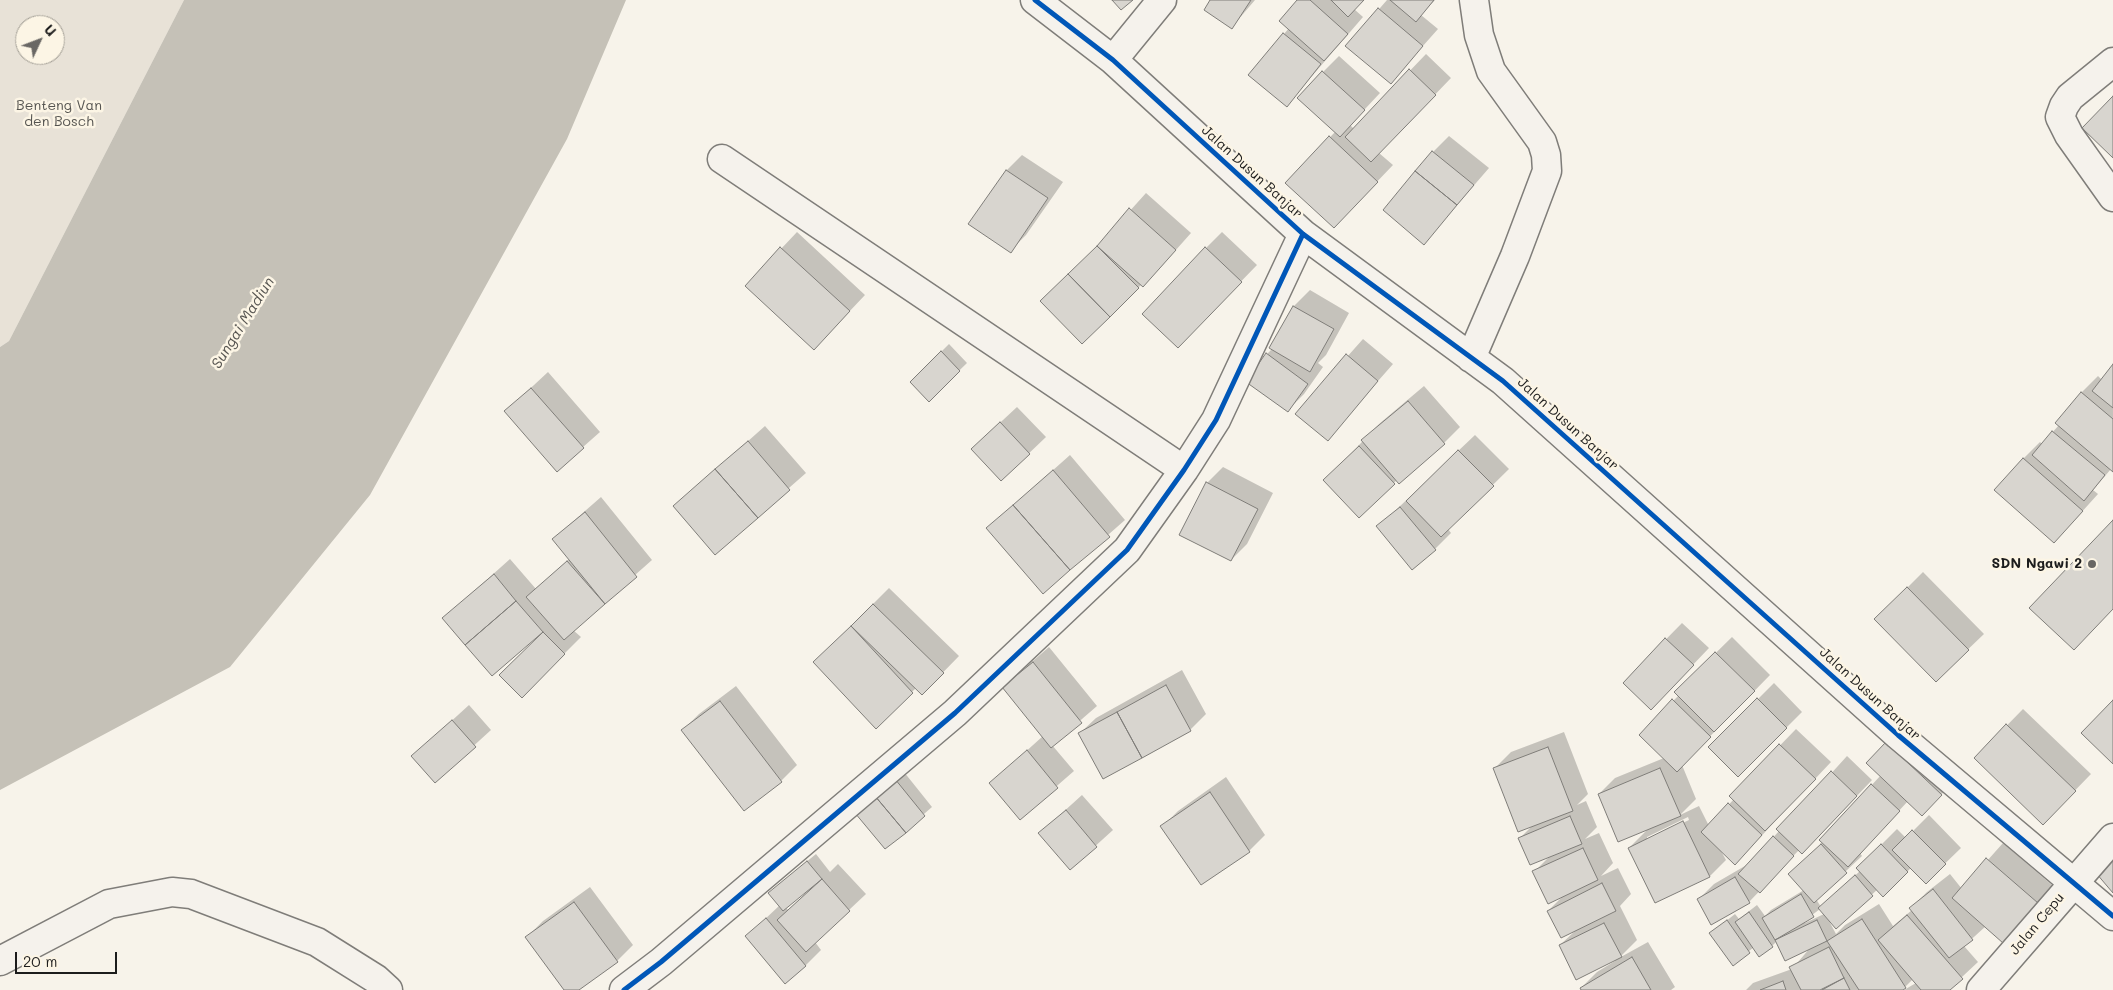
<!DOCTYPE html>
<style>
body{margin:0}
#map{position:relative;width:2113px;height:990px;overflow:hidden;background:#f7f3ea;font-family:Mali,sans-serif}
canvas{display:block}
.north{position:absolute;left:15px;top:15px;width:50px;height:50px;box-sizing:border-box;background:#fcf5e5;border:1px solid #a29e95;border-radius:50%;rotate:47deg;font-size:14px;font-weight:700;line-height:20px;text-align:center;color:#1c1c1c}
.north::after{content:'';display:block;margin:auto;width:18px;height:22px;background:#696764;clip-path:polygon(50% 0,100% 100%,50% 72%,0 100%)}
.scale{position:absolute;left:15px;top:952px;width:102px;height:22px;box-sizing:border-box;border:2px solid #1c1c1c;border-top:0;padding-left:6px;font-size:15px;line-height:18px;white-space:nowrap;color:#1c1c1c;-webkit-text-stroke:4px #fcf5e5;paint-order:stroke}
</style>
<div id="map">
<canvas width="2113" height="990"></canvas>
<div class="north">U</div>
<div class="scale">20 m</div>
</div>
<script>
const g = document.querySelector('canvas').getContext('2d');
g.lineJoin = 'round';
function fill(path, color) { g.fillStyle = color; g.fill(path, 'evenodd'); }
const toPath = rows => new Path2D(rows.map(r => 'M' + r).join(''));
function strokePath(path, color, width, dash) { g.strokeStyle = color; g.lineWidth = width; g.lineCap = dash ? 'butt' : 'round'; g.setLineDash(dash || []); g.stroke(path); }
function label(font, color, halo, rows, align = 'center') {
  g.font = font + ' Mali,sans-serif'; g.lineWidth = 5; g.setLineDash([]); g.textBaseline = 'middle'; g.strokeStyle = halo; g.fillStyle = color; for (const [text, x, y, turn = 0] of rows) {
    g.save(); g.translate(x, y); g.rotate((+turn || 0) * Math.PI / 180); g.textAlign = isNaN(turn) ? turn : align; if (halo) g.strokeText(text, 0, 0); g.fillText(text, 0, 0); g.restore();
  }
}
const green = toPath([
 [0,0,184,0,9,341,0,347],
 [25,25,55,25,55,55,25,55]
]);
const water = toPath([
 [184,0,626,0,567,139,370,495,230,667,0,790,0,347,9,341]
]);
const shadow = toPath([
 [1212,0,1255,0,1232,27],
 [1299,0,1363,0,1354,9,1363,17,1287,105,1250,75,1289,28],
 [1387,0,1435,0,1421,15,1438,29,1390,83,1347,46],
 [1426,54,1451,78,1379,153,1393,165,1349,211,1287,182,1335,132,1323,72,1339,56,1380,93,1350,125,1354,129],
 [1449,136,1489,168,1424,243,1433,152],
 [1022,155,1063,182,1026,235,1010,251,1006,171],
 [1146,193,1191,233,1159,269,1143,285,1142,284,1082,343,1041,301,1101,243],
 [797,232,865,295,830,332,746,286],
 [1222,232,1257,265,1193,331,1206,248],
 [1310,290,1349,313,1326,355,1318,363,1323,367,1304,394,1288,410,1267,354,1272,349,1270,348,1294,306],
 [1363,339,1393,364,1327,439,1297,413],
 [949,344,967,363,929,400,911,382],
 [2113,366,2113,471,2111,469,2093,490,2098,494,2070,525,1996,490,2024,458,2040,442,2042,444,2059,425,2056,423,2082,392,2098,376,2102,380],
 [548,372,600,432,557,470,506,411],
 [1424,386,1460,427,1444,443,1397,480,1359,516,1341,464,1379,424],
 [1017,407,1046,437,1001,480,989,433],
 [765,426,806,473,715,553,675,506],
 [1475,435,1509,469,1448,529,1451,533,1435,549,1378,527],
 [1070,455,1125,520,1043,592,988,528],
 [1223,467,1273,493,1247,544,1231,560,1207,483],
 [601,497,652,560,573,630,581,637,522,696,538,635,444,618,510,559,536,589,569,559,553,539],
 [1923,572,1984,634,1936,680,1876,619],
 [889,588,959,656,922,694,916,688,876,727,815,662],
 [1682,623,1709,648,1667,692,1624,682],
 [1732,637,1770,675,1682,765,1696,799,1680,815,1699,806,1709,826,1734,799,1731,796,1796,729,1831,762,1751,847,1721,851,1726,860,1710,876,1655,902,1629,848,1649,828,1599,794,1615,778,1664,758,1640,735,1679,695,1676,692],
 [1688,817,1689,820,1647,840,1647,837],
 [1049,647,1097,706,1052,745,1074,771,1020,818,991,783,1043,736,1003,687],
 [1182,670,1206,714,1190,730,1079,734,1096,718],
 [1774,683,1802,712,1738,776,1710,747],
 [736,686,797,765,781,781,683,730,699,714],
 [469,705,491,730,435,781,413,756],
 [2023,709,2091,774,2059,807,1975,758],
 [1564,732,1588,794,1577,805,1586,801,1597,827,1585,839,1599,833,1613,863,1601,876,1618,868,1631,894,1620,906,1637,940,1619,958,1648,942,1675,987,1671,990,1583,990,1581,988,1597,972,1615,961,1560,945,1575,931,1548,911,1564,895,1534,872,1550,856,1520,838,1533,825,1495,768,1511,752],
 [1887,743,1957,778,1938,798,1908,801,1860,853,1862,856,1816,899,1821,907,1860,871,1874,852,1897,829,1906,838,1929,815,1961,848,1926,882,1912,867,1883,895,1878,889,1836,927,1828,919,1836,934,1845,925,1879,904,1893,926,1912,910,1911,908,1927,892,1950,874,1962,889,2003,843,2053,886,2003,941,1986,926,1964,946,1978,962,1948,990,1904,990,1916,983,1913,979,1902,990,1746,990,1753,983,1792,969,1810,948,1776,942,1772,946,1754,947,1733,964,1711,933,1735,914,1739,919,1757,905,1765,916,1771,910,1804,890,1790,874,1823,842,1821,840,1881,775],
 [1820,909,1824,914,1805,923,1804,921],
 [1847,756,1872,780,1818,837,1799,850,1749,902,1698,900,1714,884,1750,863],
 [904,772,932,807,886,847,856,813],
 [1226,777,1265,835,1249,851,1201,884,1162,827,1178,811],
 [1082,795,1113,830,1070,869,1040,833],
 [816,854,830,872,838,864,866,894,815,942,821,950,805,966,747,936,780,905,778,885],
 [806,891,807,892,788,910,786,907],
 [590,887,633,945,617,961,577,990,565,990,527,937,543,921]
]);
const building = toPath([
 [1112,0,1133,0,1121,10,1112,0],
 [1210,0,1251,0,1232,29,1204,10,1210,0],
 [1297,0,1310,0,1348,34,1324,61,1279,21,1297,0],
 [1331,0,1364,0,1348,17,1331,0],
 [1390,0,1434,0,1416,22,1390,0],
 [1378,8,1423,46,1391,84,1345,46,1378,8],
 [1283,33,1321,64,1287,107,1248,75,1283,33],
 [1409,69,1436,95,1371,162,1345,137,1409,69],
 [1322,71,1365,110,1340,137,1297,98,1322,71],
 [2113,96,2113,158,2082,128,2113,96],
 [1329,136,1378,182,1334,228,1285,183,1329,136],
 [1432,151,1474,185,1457,205,1415,171,1432,151],
 [1006,170,1048,198,1011,253,968,224,1006,170],
 [1415,171,1457,205,1424,245,1383,210,1415,171],
 [1129,208,1176,250,1143,287,1097,246,1129,208],
 [1097,246,1139,288,1110,317,1068,274,1097,246],
 [780,247,850,311,814,350,745,286,780,247],
 [1205,247,1242,282,1178,348,1142,314,1205,247],
 [1068,274,1110,317,1082,344,1040,301,1068,274],
 [1293,306,1334,329,1310,372,1269,348,1293,306],
 [941,351,960,371,929,402,910,382,941,351],
 [1266,353,1308,384,1288,412,1246,382,1266,353],
 [1346,354,1378,381,1328,441,1295,414,1346,354],
 [2113,364,2113,408,2092,391,2113,364],
 [531,388,584,448,557,472,504,411,531,388],
 [2081,392,2113,419,2113,472,2055,423,2081,392],
 [1408,401,1445,444,1399,484,1361,440,1408,401],
 [1000,422,1030,454,1001,481,971,449,1000,422],
 [2052,431,2105,475,2084,501,2032,455,2052,431],
 [748,441,790,490,758,518,715,469,748,441],
 [1359,446,1395,484,1359,518,1323,480,1359,446],
 [1458,450,1494,486,1441,537,1406,501,1458,450],
 [2023,458,2083,511,2054,543,1994,490,2023,458],
 [715,469,758,518,715,555,673,506,715,469],
 [1053,470,1110,537,1070,570,1013,505,1053,470],
 [1206,482,1258,509,1231,561,1179,535,1206,482],
 [1013,505,1070,570,1043,594,986,528,1013,505],
 [1400,507,1436,550,1412,570,1376,526,1400,507],
 [585,512,637,577,605,604,552,539,585,512],
 [2113,520,2113,609,2074,650,2029,608,2113,520],
 [567,561,605,604,564,640,526,597,567,561],
 [494,574,516,601,465,645,442,618,494,574],
 [1907,587,1969,650,1936,682,1874,619,1907,587],
 [516,601,543,632,492,676,465,645,516,601],
 [873,604,944,673,922,695,851,626,873,604],
 [851,626,913,693,876,729,813,662,851,626],
 [543,632,565,654,522,698,499,675,543,632],
 [1665,638,1694,665,1651,710,1623,683,1665,638],
 [1715,652,1755,691,1714,732,1674,692,1715,652],
 [1033,662,1082,723,1051,748,1002,687,1033,662],
 [1166,685,1191,731,1142,758,1117,712,1166,685],
 [1757,698,1787,728,1738,777,1708,747,1757,698],
 [1672,699,1711,737,1677,772,1639,735,1672,699],
 [2113,700,2113,764,2081,733,2113,700],
 [720,701,782,782,744,811,681,730,720,701],
 [1117,712,1142,758,1103,779,1078,733,1117,712],
 [452,720,476,747,435,783,411,756,452,720],
 [2006,724,2076,791,2043,825,1974,758,2006,724],
 [1886,742,1942,795,1922,816,1866,763,1886,742],
 [1779,744,1816,779,1765,831,1729,796,1779,744],
 [1548,747,1573,811,1518,832,1493,768,1548,747],
 [1027,750,1058,788,1020,820,989,783,1027,750],
 [1660,768,1681,816,1618,842,1598,794,1660,768],
 [1831,771,1857,796,1802,854,1776,829,1831,771],
 [895,779,925,816,906,833,875,796,895,779],
 [1871,784,1900,811,1848,867,1819,840,1871,784],
 [1210,792,1250,852,1201,885,1160,826,1210,792],
 [875,796,906,833,885,849,855,813,875,796],
 [1728,803,1762,835,1735,865,1701,832,1728,803],
 [1066,810,1097,847,1070,870,1038,833,1066,810],
 [1570,816,1582,844,1530,865,1518,838,1570,816],
 [1683,821,1710,877,1655,903,1628,848,1683,821],
 [1912,830,1946,864,1926,884,1892,850,1912,830],
 [1773,836,1794,856,1760,893,1738,874,1773,836],
 [1821,844,1847,873,1814,903,1788,874,1821,844],
 [1881,844,1908,872,1883,897,1856,868,1881,844],
 [1583,848,1598,880,1548,904,1532,871,1583,848],
 [1986,858,2038,903,2003,943,1952,898,1986,858],
 [2113,859,2113,893,2096,873,2113,859],
 [807,861,822,879,783,911,768,893,807,861],
 [1855,875,1873,896,1836,929,1818,908,1855,875],
 [1735,877,1750,903,1711,925,1697,899,1735,877],
 [822,879,850,911,806,952,777,920,822,879],
 [1602,883,1616,911,1561,938,1547,911,1602,883],
 [1933,889,1973,940,1949,958,1909,908,1933,889],
 [1801,894,1814,917,1775,940,1762,918,1801,894],
 [574,902,618,962,579,990,564,990,525,937,574,902],
 [1749,912,1773,947,1759,957,1735,922,1749,912],
 [1907,915,1963,979,1950,990,1921,990,1878,940,1907,915],
 [766,918,806,966,785,984,745,936,766,918],
 [1862,919,1906,988,1903,990,1859,990,1827,941,1862,919],
 [1727,920,1750,953,1733,966,1709,933,1727,920],
 [1817,920,1827,941,1785,961,1775,940,1817,920],
 [1604,923,1622,957,1576,980,1559,945,1604,923],
 [1829,947,1844,978,1820,990,1801,990,1789,967,1829,947],
 [1632,957,1651,990,1581,990,1580,988,1632,957],
 [1844,978,1850,990,1822,990,1844,978],
 [1783,981,1786,990,1760,990,1783,981]
]);
const minor = toPath([
 [1035,0,1113,60,1303,234,1503,381,1898,735,2113,916],
 [1113,60,1162,0],
 [2113,62,2070,97,2064,106,2060,117,2069,135,2113,197],
 [722,159,1184,470],
 [1471,358,1515,256,1547,171,1546,155,1542,142,1491,71,1479,35,1474,0],
 [0,961,109,904,172,892,191,894,317,942,376,979,388,990],
 [624,990,661,962,955,713,1127,550,1184,470,1216,420,1303,234],
 [1981,990,2113,838]
]);
const cycleway = toPath([
 [1035,0,1113,60,1303,234,1503,381,1898,735,2113,916],
 [624,990,661,962,955,713,1127,550,1184,470,1216,420,1303,234]
]);
const markers = [
 [2092,564,5,"#696764"]
];
const parkNames = [
 ["Benteng Van",59,106],
 ["den Bosch",59,122]
];
const streetNames = [
 ["Jalan Dusun Banjar",1252,172,42],
 ["Jalan Dusun Banjar",1568,424,42],
 ["Jalan Dusun Banjar",1870,694,42],
 ["Jalan Cepu",2037,924,-50]
];
const poiNames = [
 ["SDN Ngawi 2",2082,564]
];
const waterNames = [
 ["Sungai Madiun",243,323,-58]
];
fill(green, '#e8e2d7');
fill(water, '#c5c1b7');
fill(shadow, '#0003');
fill(building, '#d8d5cf');
strokePath(building, '#7f7d79', 1);
strokePath(minor, '#7f7d79', 31);
strokePath(minor, '#f5f2ec', 28);
strokePath(cycleway, '#0057b8', 5);
for (const [x, y, r, color] of markers) { const dot = new Path2D(); dot.arc(x, y, r, 0, 2 * Math.PI); g.fillStyle = color; g.fill(dot); strokePath(dot, '#fcf5e5', 2); }
label('14px', '#555450', '#fcf5e5', parkNames);
label('14px', '#1c1c1c', '#fcf5e5', streetNames);
label('bold 14px', '#1c1c1c', '#fcf5e5', poiNames, 'right');
label('italic 15px', '#575551', '#fcf5e5', waterNames);
</script>
